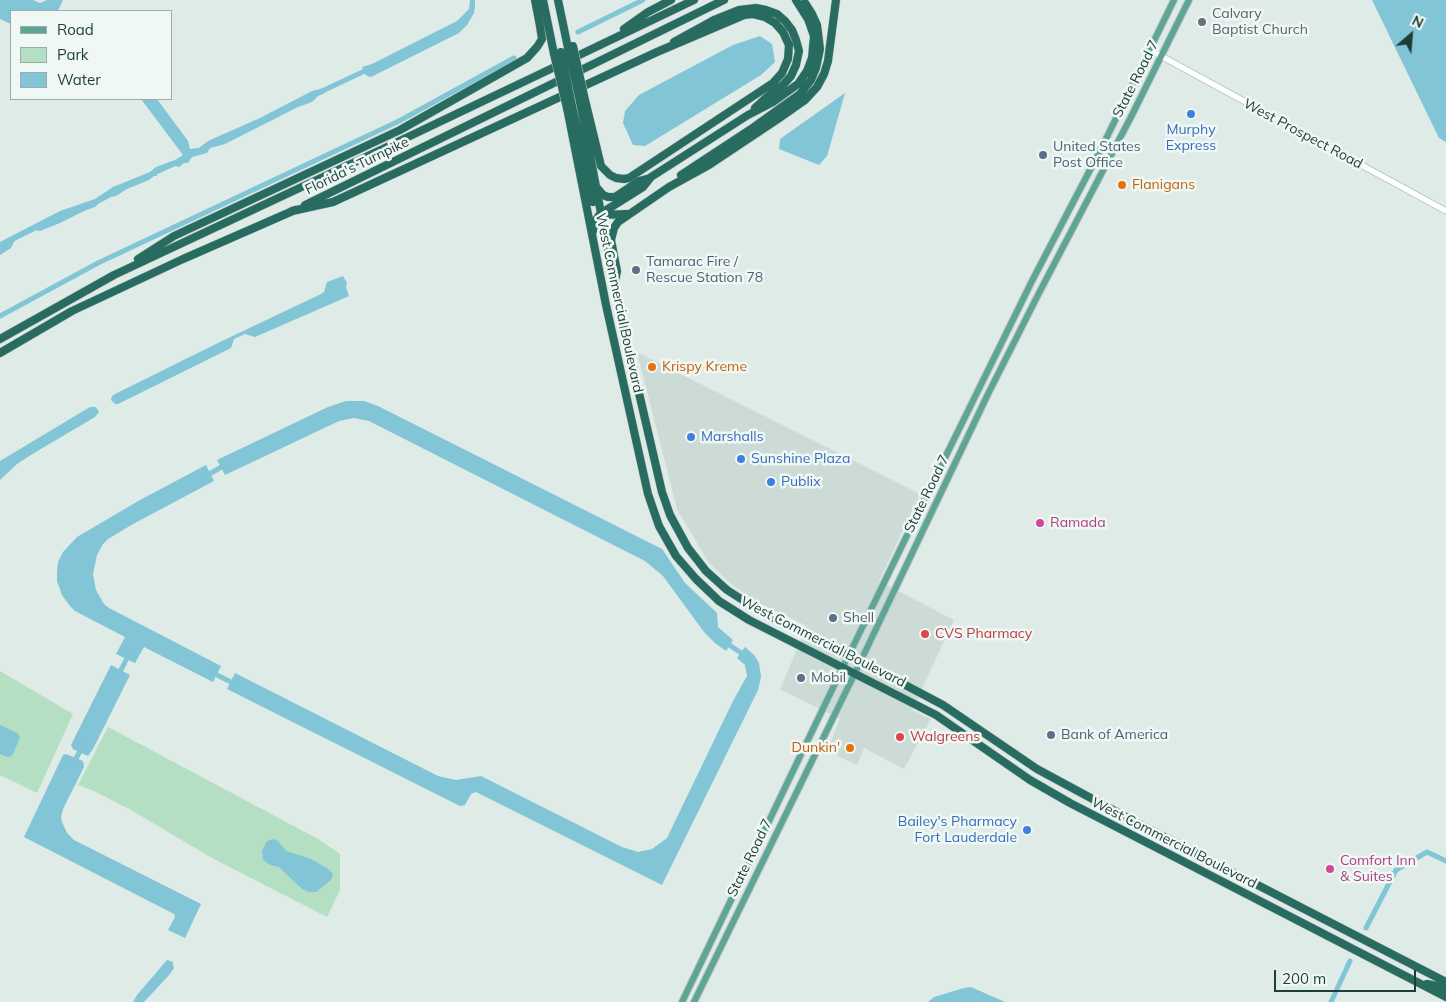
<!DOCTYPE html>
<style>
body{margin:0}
#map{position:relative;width:1446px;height:1002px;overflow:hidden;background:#deebe6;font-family:Mulish,sans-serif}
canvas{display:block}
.legend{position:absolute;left:10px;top:10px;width:162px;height:90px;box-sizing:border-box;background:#eff8f4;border:1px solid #9bada8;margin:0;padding:6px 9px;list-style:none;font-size:15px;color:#1e3d36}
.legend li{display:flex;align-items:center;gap:10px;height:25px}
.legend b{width:25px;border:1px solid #9bada8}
.north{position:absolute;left:1386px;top:10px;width:50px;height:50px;-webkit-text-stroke:4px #eff8f4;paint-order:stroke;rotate:27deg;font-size:14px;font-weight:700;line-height:20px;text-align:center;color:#1e3d36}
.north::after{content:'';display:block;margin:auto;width:18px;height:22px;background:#1e3d36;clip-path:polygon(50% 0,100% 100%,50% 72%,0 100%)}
.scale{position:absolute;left:1274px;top:970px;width:142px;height:22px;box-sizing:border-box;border:2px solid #1e3d36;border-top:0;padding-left:6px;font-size:15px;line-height:18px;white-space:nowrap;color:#1e3d36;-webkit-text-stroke:4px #eff8f4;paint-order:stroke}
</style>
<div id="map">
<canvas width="1446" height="1002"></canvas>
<ul class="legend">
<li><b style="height:6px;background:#5fa596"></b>Road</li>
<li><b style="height:14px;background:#b5dfc2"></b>Park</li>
<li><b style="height:14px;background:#81c5d6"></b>Water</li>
</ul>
<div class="north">N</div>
<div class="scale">200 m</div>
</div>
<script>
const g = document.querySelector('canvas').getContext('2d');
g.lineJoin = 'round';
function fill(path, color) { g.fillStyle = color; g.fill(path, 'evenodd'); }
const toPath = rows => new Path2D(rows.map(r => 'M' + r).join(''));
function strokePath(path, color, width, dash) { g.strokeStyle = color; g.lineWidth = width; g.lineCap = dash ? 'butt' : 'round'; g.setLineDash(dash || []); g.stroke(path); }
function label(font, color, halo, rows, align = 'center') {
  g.font = font + ' Mulish,sans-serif'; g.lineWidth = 5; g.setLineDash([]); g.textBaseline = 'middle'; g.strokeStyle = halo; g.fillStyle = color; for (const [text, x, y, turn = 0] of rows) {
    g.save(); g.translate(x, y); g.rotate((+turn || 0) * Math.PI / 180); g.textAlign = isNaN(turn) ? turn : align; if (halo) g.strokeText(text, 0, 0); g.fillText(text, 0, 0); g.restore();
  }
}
const built = toPath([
 [637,352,920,494,879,581,954,620,912,710,931,719,904,769,864,748,857,765,827,751,840,719,780,689,807,626,755,601,730,583,709,563,677,509]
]);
const green = toPath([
 [0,671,73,714,37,793,0,775],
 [108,727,318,839,340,854,340,890,327,917,212,858,131,810,94,791,78,785]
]);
const water = toPath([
 [0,0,33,0,40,3,47,0,63,0,58,11,11,11,11,24,0,19],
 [470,0,475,0,475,6,474,13,467,25,459,33,371,77,367,76,364,73,362,67,372,64,457,21,469,9],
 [1372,0,1446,0,1446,142,1439,138],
 [760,36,772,44,775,62,761,75,645,146,633,145,623,123,625,111,639,95,733,45],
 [324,88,325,93,318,96,312,102,298,107,225,144,210,148,207,153,192,157,188,163,184,163,179,167,170,164,157,169,157,176,154,176,149,180,127,189,116,196,111,197,98,204,95,207,84,211,60,223,40,231,35,230,31,233,29,230,23,232,17,235,18,238,15,240,11,248,0,255,0,242,60,211,95,199,113,187,150,172,156,167,175,160,183,155,141,99,157,99,188,141,190,149,199,148,208,141,260,118,312,91],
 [845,93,827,156,819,165,779,149,780,139],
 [343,276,347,283,346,287,349,296,255,337,245,334,234,339,231,348,223,352,118,404,115,404,111,400,112,396,115,394,220,342,321,294,324,292,327,282],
 [346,401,364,401,378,406,662,549,685,583,717,613,718,627,733,640,726,651,715,643,704,632,663,576,645,561,369,421,354,418,339,421,225,475,217,460,328,407],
 [90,407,96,407,97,409,99,412,95,417,34,453,17,464,0,480,0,461],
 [206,465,214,481,133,524,108,539,103,544,97,555,93,574,96,590,104,604,109,608,221,666,213,682,144,647,135,663,116,654,125,637,75,611,70,606,62,595,57,581,57,572,58,562,63,552,77,537,140,500],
 [745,647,754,655,759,663,761,677,758,690,662,885,476,792,471,794,465,805,460,806,227,689,235,673,438,776,456,780,481,776,622,847,638,852,652,849,667,838,733,701,747,676,745,665,737,658],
 [111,665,130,675,93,749,88,756,73,749,71,745],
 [0,725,17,733,20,737,13,754,10,757,7,757,0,754],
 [66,754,83,761,84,767,63,809,61,817,62,822,67,833,74,840,201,904,185,938,168,930,175,917,174,914,24,837,63,755],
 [274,839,278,841,286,851,311,859,327,868,333,874,331,880,316,892,309,892,302,889,279,867,270,865,263,860,262,851,267,841],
 [167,960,173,962,173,965,174,968,170,974,144,1002,133,1002,137,995],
 [971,987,1005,1002,928,1002,934,997,964,988]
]);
const canal = toPath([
 [578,32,643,0],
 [320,92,369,69],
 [152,174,178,162],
 [13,239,35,228],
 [0,316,98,263,399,121,514,58],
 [204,477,225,465],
 [725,642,747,657],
 [211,672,235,684],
 [118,676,129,654],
 [74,762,83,746],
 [1366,928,1396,870,1427,852,1446,861],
 [1331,1002,1350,961]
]);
const secondary = toPath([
 [1150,50,1446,211]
]);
const primary = toPath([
 [682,1002,843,667,933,482,1033,279,1102,147,1174,0],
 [694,1002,855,673,988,394,1039,293,1132,115,1189,0]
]);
const highway = toPath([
 [543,0,554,54],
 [558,0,568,48],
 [624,29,648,12,671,0],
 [674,42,714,20,739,10,756,8,766,10,777,14,785,21,792,30,796,40,799,51,796,65,791,76,783,85,767,97,755,108],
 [571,59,694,0],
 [575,73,724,0],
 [580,102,618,303,662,492,670,515,688,548,706,571,727,590,760,611,860,661,943,705,1037,769,1139,824,1446,982],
 [572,106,593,202],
 [567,108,606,305,648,494,659,526,676,556,696,579,719,601,749,620,936,715,1030,780,1070,803,1446,997],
 [681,175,754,127,800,94,811,80,816,68,820,49,817,25,812,14,805,3],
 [596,187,603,195,608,197,615,197,639,181,650,178],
 [305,205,564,78],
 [292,211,333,202,657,52,744,15,753,14,765,17,775,23,783,32,789,45,788,59,782,73,773,83,629,178,624,179,616,178,610,175,601,166,585,100],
 [602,215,627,214],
 [593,231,594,223,600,214,643,187,651,177,748,115,773,102,798,84,807,71,812,58,814,36,808,19,796,0],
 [138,259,174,236,400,130,527,58,537,47,542,39,540,26,535,0],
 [615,282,617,271,611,240,614,228,618,222,669,187,709,165,778,119,805,100,817,87,824,74,828,61,836,0],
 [0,339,114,275,389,146,561,64],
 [0,353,72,311,183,259,295,210],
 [1427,984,1437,986,1446,990]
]);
const highwayBridge = toPath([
 [573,46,585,100],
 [568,48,580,102],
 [561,52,572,106],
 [554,54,567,108]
]);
const markers = [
 [1202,22,5,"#6b7280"],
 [1191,114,5,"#3f7fe0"],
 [1043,155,5,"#5c6f8a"],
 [1122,185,5,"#e8710a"],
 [636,270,5,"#5c6f8a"],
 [652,367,5,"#e8710a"],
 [691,437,5,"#3f7fe0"],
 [741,459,5,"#3f7fe0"],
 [771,482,5,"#3f7fe0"],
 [1040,523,5,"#d1479c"],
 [833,618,5,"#5c6f8a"],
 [925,634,5,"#e0444e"],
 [801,678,5,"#5c6f8a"],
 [1051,735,5,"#5c6f8a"],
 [900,737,5,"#e0444e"],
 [850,748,5,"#e8710a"],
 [1027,830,5,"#3f7fe0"],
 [1330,869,5,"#d1479c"]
];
const worshipNames = [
 ["Calvary",1212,14],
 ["Baptist Church",1212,30]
];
const streetNames = [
 ["State Road 7",1136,79,-63],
 ["West Prospect Road",1303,134,28],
 ["Florida's Turnpike",357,166,-26],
 ["West Commercial Boulevard",619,303,78],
 ["State Road 7",927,494,-64],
 ["West Commercial Boulevard",823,642,27],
 ["West Commercial Boulevard",1174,843,27],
 ["State Road 7",750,858,-64]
];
const shopNames = [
 ["Murphy",1191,130,"center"],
 ["Express",1191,146,"center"],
 ["Marshalls",701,437],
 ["Sunshine Plaza",751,459],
 ["Publix",781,482],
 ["Bailey's Pharmacy",1017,822,"right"],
 ["Fort Lauderdale",1017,838,"right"]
];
const serviceNames = [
 ["United States",1053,147],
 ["Post Office",1053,163],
 ["Tamarac Fire /",646,262],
 ["Rescue Station 78",646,278],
 ["Shell",843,618],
 ["Mobil",811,678],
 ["Bank of America",1061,735]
];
const foodNames = [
 ["Flanigans",1132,185],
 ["Krispy Kreme",662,367],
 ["Dunkin'",840,748,"right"]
];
const hotelNames = [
 ["Ramada",1050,523],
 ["Comfort Inn",1340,861],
 ["& Suites",1340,877]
];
const healthNames = [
 ["CVS Pharmacy",935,634],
 ["Walgreens",910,737]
];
fill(built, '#ccdbd5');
fill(green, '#b5dfc2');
fill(water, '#81c5d6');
strokePath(canal, '#81c5d6', 5);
strokePath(secondary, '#9cb8af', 7);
strokePath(primary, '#bcc5c3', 8);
strokePath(highway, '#bcc5c3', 9);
strokePath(secondary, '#fff', 5.5);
strokePath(primary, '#5fa596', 6);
strokePath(highway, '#286b60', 8);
strokePath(highwayBridge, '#bcc5c3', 9, []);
strokePath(highwayBridge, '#286b60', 8);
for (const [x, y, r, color] of markers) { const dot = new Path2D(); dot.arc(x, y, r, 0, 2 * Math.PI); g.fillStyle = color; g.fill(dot); strokePath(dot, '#eff8f4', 2); }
label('14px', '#5b616d', '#eff8f4', worshipNames, 'left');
label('14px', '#1e3d36', '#eff8f4', streetNames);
label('14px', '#366cbe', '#eff8f4', shopNames, 'left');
label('14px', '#4e5e75', '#eff8f4', serviceNames, 'left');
label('14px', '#c56008', '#eff8f4', foodNames, 'left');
label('14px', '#b23c85', '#eff8f4', hotelNames, 'left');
label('14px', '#be3a42', '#eff8f4', healthNames, 'left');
</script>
